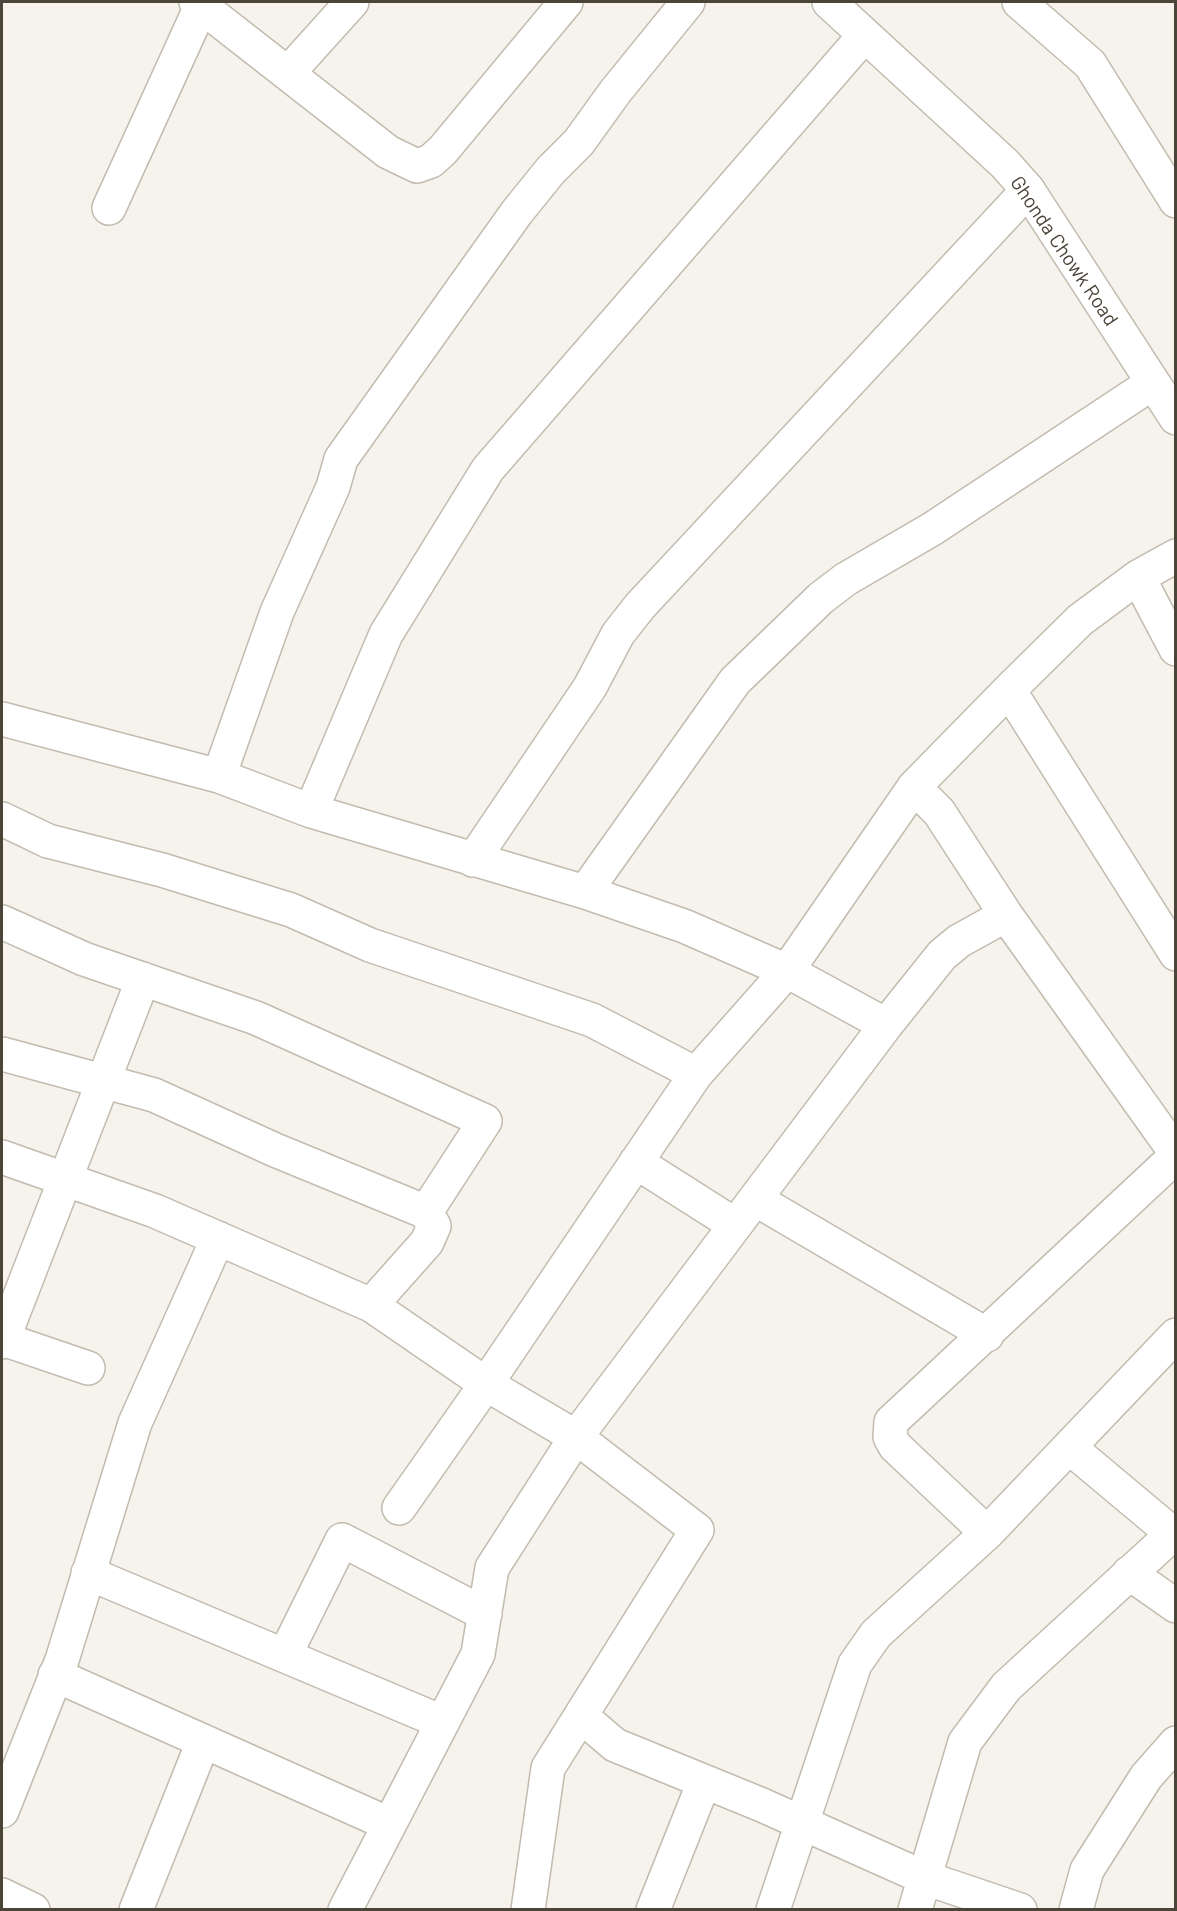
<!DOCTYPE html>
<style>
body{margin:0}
#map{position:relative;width:1177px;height:1911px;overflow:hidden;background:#f6f3ec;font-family:Barlow,sans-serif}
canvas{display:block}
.frame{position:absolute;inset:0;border:3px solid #4b4439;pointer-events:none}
</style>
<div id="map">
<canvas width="1177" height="1911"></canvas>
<div class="frame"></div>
</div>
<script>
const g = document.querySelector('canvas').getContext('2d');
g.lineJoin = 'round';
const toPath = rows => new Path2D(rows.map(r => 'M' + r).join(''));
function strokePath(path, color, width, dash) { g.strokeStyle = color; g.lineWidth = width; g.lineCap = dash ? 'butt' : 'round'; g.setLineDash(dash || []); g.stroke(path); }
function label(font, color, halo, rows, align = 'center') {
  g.font = font + ' Barlow,sans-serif'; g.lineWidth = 4.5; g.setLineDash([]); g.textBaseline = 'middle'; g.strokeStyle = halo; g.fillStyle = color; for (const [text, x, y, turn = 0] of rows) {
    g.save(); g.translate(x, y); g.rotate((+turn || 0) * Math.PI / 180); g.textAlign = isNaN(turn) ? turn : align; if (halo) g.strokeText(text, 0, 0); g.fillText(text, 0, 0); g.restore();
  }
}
const minor = toPath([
 [196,2,388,152,417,166,431,161,443,150,566,2],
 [1019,2,1090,64,1176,201],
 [288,73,352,2],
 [109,208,203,2],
 [1138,577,1176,649],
 [1009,690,1080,620,1138,577,1176,556],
 [2,719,219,776,311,811,585,892,684,926,787,971,886,1025],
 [219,776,277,612,333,487,341,459,517,212,551,170,579,142,615,92,688,2],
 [914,787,939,812,1006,915,1176,1153],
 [311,811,386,634,488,469,864,36],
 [2,819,48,841,162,870,291,910,370,945,592,1020,696,1074],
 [473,860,590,687,618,634,640,606,1028,190],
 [585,892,735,681,821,598,846,579,932,529,1151,384],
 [2,922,84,959,256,1018,485,1121,426,1212],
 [2,1054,154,1095,275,1150,426,1212,434,1226,427,1242,371,1305],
 [2,1157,155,1211,371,1305,486,1384,576,1437,697,1530,548,1768,528,1910],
 [636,1162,735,1225],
 [755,1199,987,1335],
 [3,1339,88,1368],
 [2,1342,143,979],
 [1069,1447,1173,1534],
 [399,1508,486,1384,696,1074,787,971,914,787,1009,690,1176,954],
 [987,1533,895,1446,890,1437,891,1422,1176,1156],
 [88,1573,442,1722],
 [1129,1573,1176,1606],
 [285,1655,342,1540,485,1614],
 [55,1675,389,1824],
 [581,1716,615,1745,762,1805,925,1878,1020,1910],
 [2,1811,62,1660,135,1423,218,1238],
 [2,1895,33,1910],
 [136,1910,203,1742],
 [345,1910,478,1654,492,1568,576,1437,886,1025,942,955,959,941,1006,915],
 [653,1910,704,1782],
 [773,1910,855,1664,876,1634,987,1533,1176,1335],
 [915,1910,965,1742,1006,1687,1176,1531],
 [1076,1910,1087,1870,1146,1777,1176,1743]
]);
const tertiary = toPath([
 [829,2,1005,164,1028,190,1176,418]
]);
const streetNames = [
 ["Ghonda Chowk Road",1064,251,56]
];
strokePath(minor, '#c2bbae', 36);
strokePath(tertiary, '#c2bbae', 36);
strokePath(minor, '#fff', 33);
strokePath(tertiary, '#fff', 33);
label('20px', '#4b4439', '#fff', streetNames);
</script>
